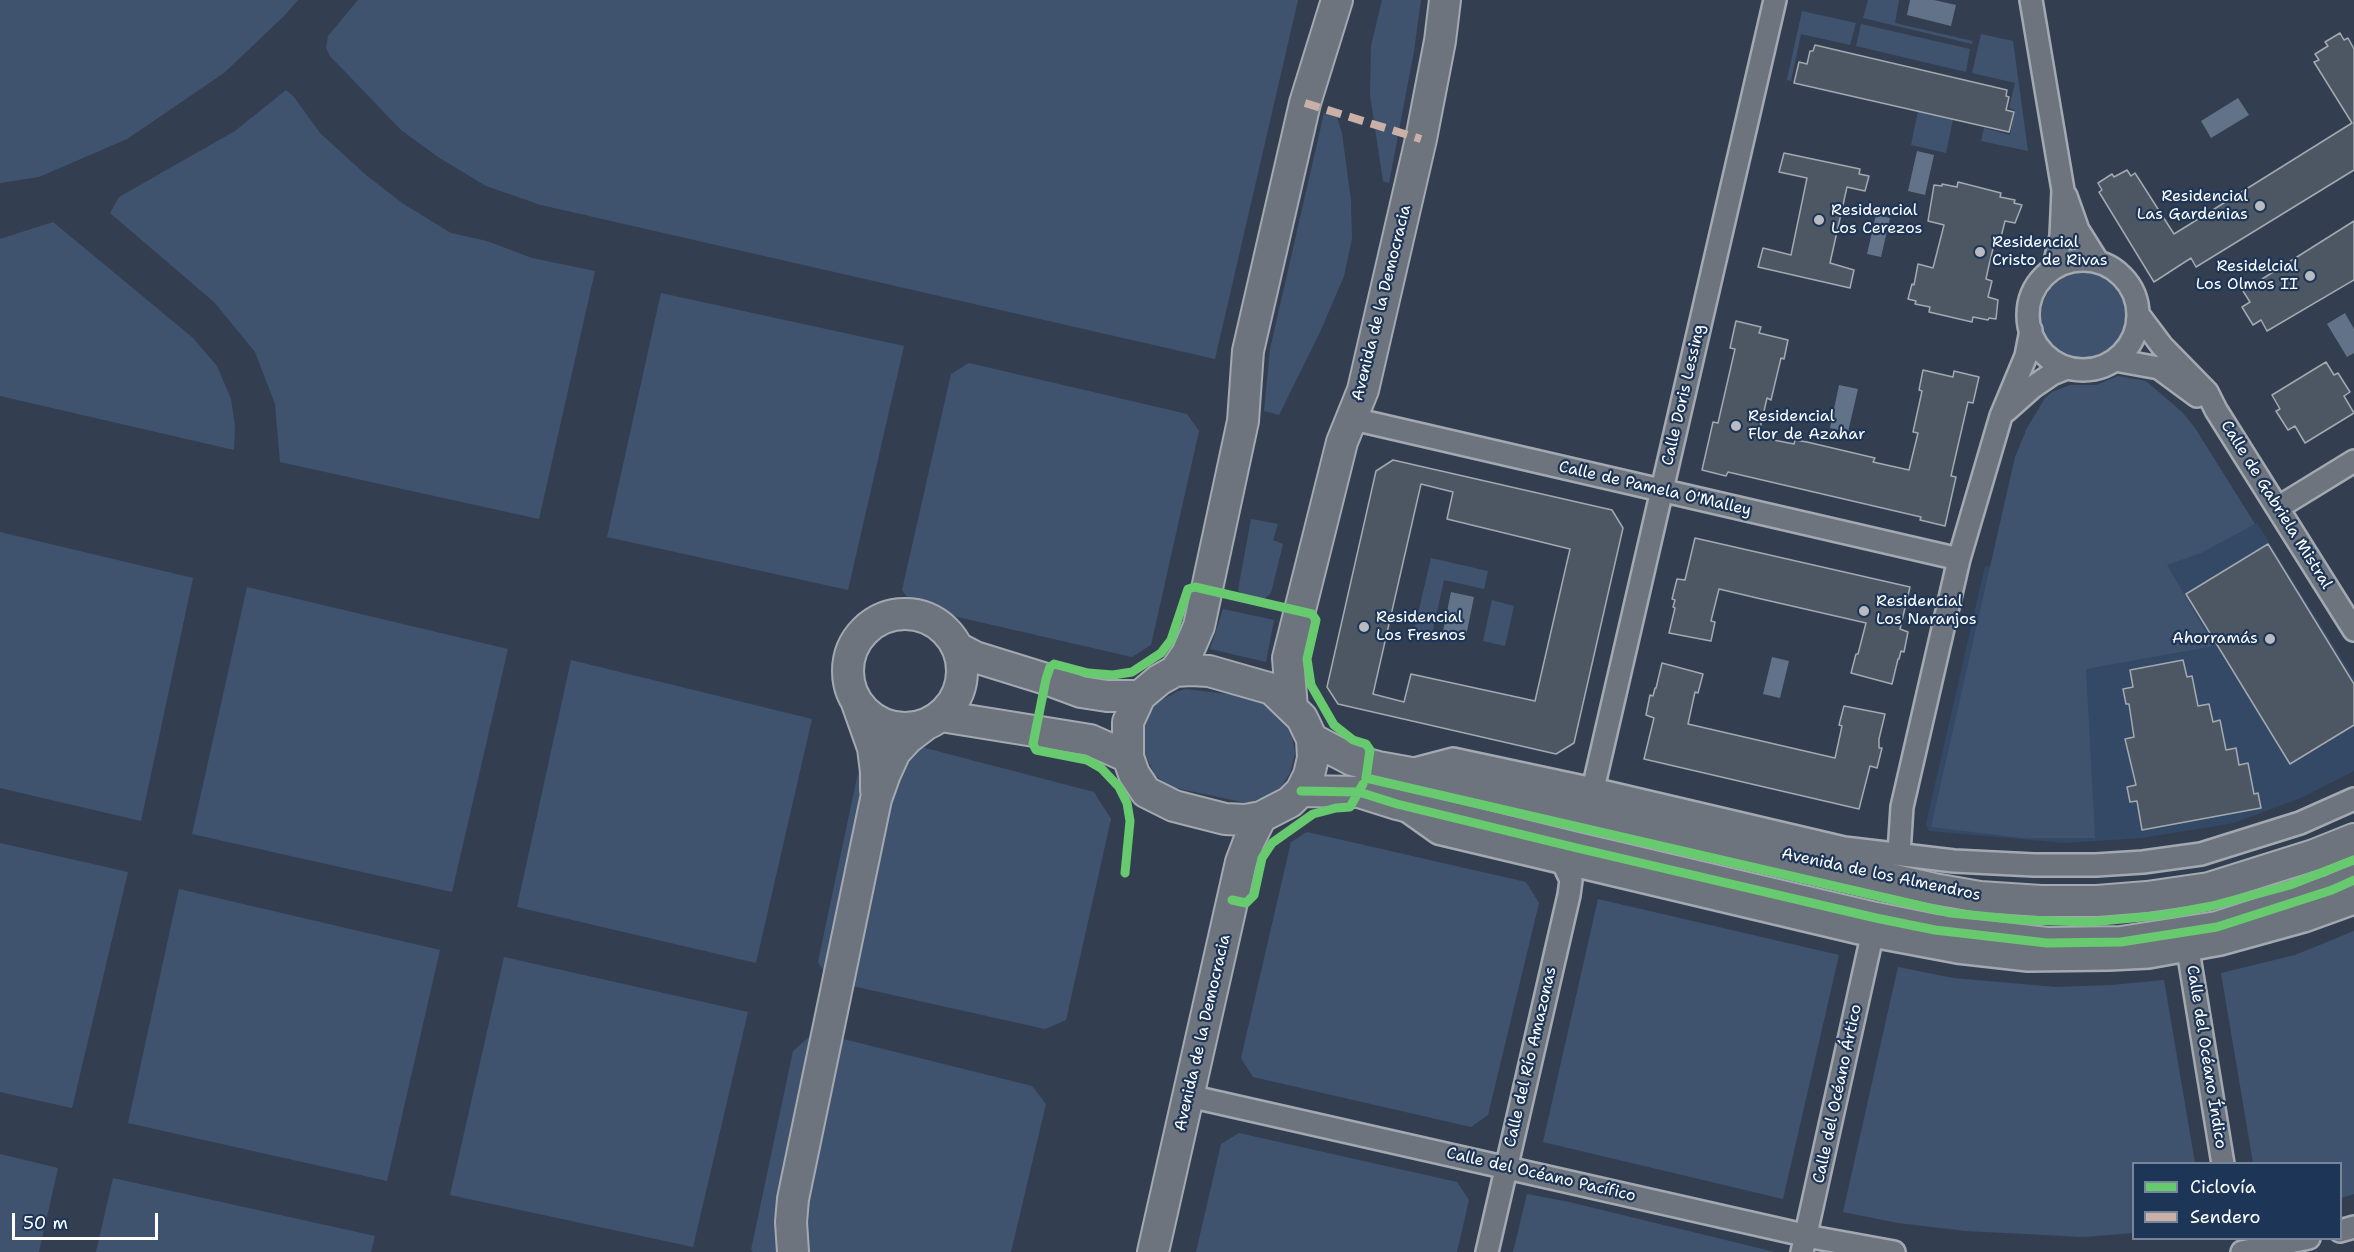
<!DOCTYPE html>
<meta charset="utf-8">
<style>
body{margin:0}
#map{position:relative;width:2354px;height:1252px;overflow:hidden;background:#333f51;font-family:"Shantell Sans",sans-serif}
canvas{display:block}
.legend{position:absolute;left:2132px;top:1162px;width:210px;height:78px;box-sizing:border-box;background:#1d3557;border:2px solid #77869a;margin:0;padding:8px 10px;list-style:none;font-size:18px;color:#fff}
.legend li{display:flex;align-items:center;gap:12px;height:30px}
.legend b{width:30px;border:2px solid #77869a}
.scale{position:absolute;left:12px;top:1213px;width:146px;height:27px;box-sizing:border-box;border:3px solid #fff;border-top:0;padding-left:8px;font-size:18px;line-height:21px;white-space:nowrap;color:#fff;-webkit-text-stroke:4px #1d3557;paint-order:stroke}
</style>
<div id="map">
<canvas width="2354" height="1252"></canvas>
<ul class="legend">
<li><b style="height:8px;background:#67ca6e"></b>Ciclovía</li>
<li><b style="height:8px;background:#cab0a6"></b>Sendero</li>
</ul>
<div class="scale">50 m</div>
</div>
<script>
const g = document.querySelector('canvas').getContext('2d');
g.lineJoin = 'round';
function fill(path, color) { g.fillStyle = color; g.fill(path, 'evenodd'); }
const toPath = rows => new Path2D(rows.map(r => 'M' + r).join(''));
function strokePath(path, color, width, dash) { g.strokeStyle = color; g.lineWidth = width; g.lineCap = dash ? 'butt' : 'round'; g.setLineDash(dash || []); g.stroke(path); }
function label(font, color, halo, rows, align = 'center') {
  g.font = font + ' "Shantell Sans",sans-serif'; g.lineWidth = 4.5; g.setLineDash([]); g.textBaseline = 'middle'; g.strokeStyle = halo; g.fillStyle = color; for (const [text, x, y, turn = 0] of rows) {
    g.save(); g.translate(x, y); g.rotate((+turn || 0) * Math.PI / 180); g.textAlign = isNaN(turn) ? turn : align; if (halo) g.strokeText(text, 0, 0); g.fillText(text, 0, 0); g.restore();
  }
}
const built = toPath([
 [2257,523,2354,678,2354,771,2303,797,2234,823,2142,838,2065,843,1929,831,1926,824,1985,566,2031,574,2200,552]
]);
const green = toPath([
 [0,0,298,0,284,16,224,73,127,139,39,177,0,183],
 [358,0,1298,0,1215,359,541,205,486,186,438,157,401,130,330,56,326,48,328,36],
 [1382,0,1421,0,1414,51,1389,183,1383,181,1370,95,1371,46],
 [1868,0,1899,0,1895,23,1973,41,1972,44,1863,18],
 [1802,11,1856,23,1850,45,1801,34,1791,81,1787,80,1782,102],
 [1861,24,1970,49,1966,72,1856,46],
 [1981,34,2013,41,2028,151,1981,141,1984,128,2010,135,2015,110,2009,108,2015,83,1972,73],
 [286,90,294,97,320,133,366,175,402,203,451,233,487,241,532,258,595,271,539,519,280,462,275,404,255,352,214,302,110,213,119,197,235,131],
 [1918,111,1953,119,1946,153,1911,145],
 [1324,113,1337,117,1342,133,1351,201,1352,239,1344,276,1321,330,1279,415,1264,411,1270,349],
 [53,222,193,338,217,366,231,399,235,426,234,450,0,396,0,239],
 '2041 316a43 43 0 1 1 86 0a43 43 0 1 1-86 0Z',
 [661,293,904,346,848,590,607,537],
 [969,363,1187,414,1199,431,1151,645,1132,657,914,607,902,590,951,374],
 [2118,376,2146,381,2182,412,2195,428,2255,524,2201,553,2167,565,2214,646,2086,669,2095,838,2023,838,1931,827,2015,457,2027,428,2045,398,2052,392,2070,385,2096,385],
 [1251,519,1278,524,1273,540,1283,544,1271,593,1264,599,1243,595,1238,590],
 [0,532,193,578,141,821,0,788],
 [1431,558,1488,571,1484,589,1444,580,1431,639,1413,635],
 [247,587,508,649,452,892,192,834],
 [1492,600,1514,606,1505,646,1483,641],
 [1223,609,1274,620,1266,662,1210,649],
 [571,660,812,719,756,963,517,907],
 [1186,689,1236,695,1265,703,1282,714,1292,735,1295,753,1290,773,1281,787,1267,796,1247,803,1171,787,1155,775,1143,750,1141,736,1144,716,1153,705,1178,691],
 [883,737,1094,792,1111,819,1066,1020,1045,1029,830,981,818,962,863,749],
 [1307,832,1526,882,1539,903,1488,1115,1471,1127,1253,1077,1241,1058,1291,842],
 [0,843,128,872,72,1108,0,1092],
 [179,889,440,950,387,1181,128,1123],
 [1598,899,1839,955,1783,1199,1543,1142],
 [2354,931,2354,1194,2341,1198,2340,1164,2253,1163,2221,973,2295,955],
 [504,957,748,1012,693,1247,450,1195],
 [1898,967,1953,978,2056,987,2111,985,2164,980,2195,1163,2134,1164,2133,1233,2084,1237,1966,1231,1898,1223,1843,1212],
 [815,1032,1032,1086,1046,1104,1011,1252,753,1252,751,1250,793,1051],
 [1239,1133,1457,1182,1469,1200,1457,1252,1196,1252,1221,1144],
 [0,1154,58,1168,39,1252,0,1252],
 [113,1178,375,1236,371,1252,96,1252],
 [1527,1194,1569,1202,1775,1252,1513,1252]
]);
const water = toPath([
 [1910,0,1934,0,1956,5,1951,26,1907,15],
 [2238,98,2249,115,2211,138,2201,121],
 [1917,151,1934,155,1925,195,1908,191],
 [1876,215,1890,218,1881,257,1867,254],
 [2345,313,2354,329,2354,353,2347,357,2327,324],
 [1839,385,1858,389,1848,432,1830,428],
 [1451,592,1474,597,1465,641,1442,636],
 [1772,657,1789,661,1780,698,1763,694]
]);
const building = toPath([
 [2340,33,2344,40,2348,38,2354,49,2354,170,2196,267,2191,258,2154,282,2099,192,2102,190,2098,183,2112,174,2114,177,2127,170,2131,176,2135,173,2174,234,2195,221,2352,123,2314,62,2319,60,2315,54,2328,46,2325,42,2340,33],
 [1815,45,2007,90,2006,96,2009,97,2006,110,2014,112,2009,132,1794,83,1799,62,1807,64,1810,51,1813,51,1815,45],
 [1784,153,1860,169,1859,174,1869,176,1865,191,1847,187,1830,263,1854,270,1850,288,1758,267,1763,248,1791,255,1807,178,1779,172,1784,153],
 [1958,182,2001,193,2000,197,2015,200,2014,203,2022,205,2015,223,2005,221,2001,237,1996,236,1989,265,1986,279,1992,281,1988,297,1998,300,1996,319,1989,318,1988,320,1973,317,1972,322,1929,312,1930,307,1915,304,1916,301,1908,299,1912,284,1914,285,1918,264,1933,268,1944,225,1928,221,1934,185,1942,186,1942,184,1957,187,1958,182],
 [2354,221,2354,280,2267,331,2261,320,2253,325,2242,307,2250,302,2243,291,2354,221],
 [1736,321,1761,327,1759,333,1788,340,1784,359,1781,358,1771,400,1767,398,1758,437,1794,444,1795,440,1807,442,1875,458,1873,462,1909,470,1918,433,1913,432,1922,391,1919,390,1923,370,1953,377,1954,371,1979,377,1973,403,1968,402,1951,476,1956,477,1945,526,1920,520,1921,517,1728,472,1726,476,1702,470,1713,422,1718,423,1735,349,1730,348,1736,321],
 [2326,362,2334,375,2338,373,2350,392,2344,396,2354,413,2305,443,2295,426,2288,430,2276,411,2280,409,2272,395,2326,362],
 [1393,460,1612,510,1623,528,1574,743,1556,754,1338,704,1327,687,1376,471,1393,460],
 [1421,484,1453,492,1447,519,1570,549,1535,701,1411,674,1404,702,1373,694,1421,484],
 [1695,538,1910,587,1900,629,1908,632,1904,652,1901,651,1899,659,1898,659,1892,684,1851,673,1856,654,1858,654,1866,623,1757,598,1719,589,1711,621,1715,622,1711,641,1669,633,1675,608,1673,607,1675,600,1672,599,1677,579,1685,580,1695,538],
 [2268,544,2354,684,2354,725,2290,764,2186,594,2268,544],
 [2183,660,2187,677,2192,676,2198,706,2209,704,2213,722,2220,720,2226,750,2236,748,2239,765,2248,763,2254,794,2258,793,2261,808,2142,830,2137,801,2130,802,2127,787,2136,785,2125,739,2134,737,2129,704,2126,704,2123,689,2133,687,2130,670,2183,660],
 [1662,663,1703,674,1698,693,1695,692,1688,724,1727,733,1835,758,1842,726,1839,725,1844,706,1885,714,1879,739,1879,748,1882,748,1877,768,1870,766,1859,809,1644,759,1654,718,1646,715,1650,695,1653,696,1655,688,1656,688,1662,663]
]);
const street = toPath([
 [2031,0,2063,190,2061,236,2053,269],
 [2066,196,2078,230,2098,262],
 '2028 315a55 55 0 1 1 110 0a55 55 0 1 1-110 0Z',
 [2138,314,2162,346,2207,392,2216,410,2354,630],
 [2115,360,2159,368,2197,396],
 [2006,411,2033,387,2052,374,2067,368],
 [1351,420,1362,421,1959,559],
 [2279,507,2354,461],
 [1411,770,1453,759,1593,789,1844,848,1954,861,2034,865,2096,865,2143,862,2201,854,2300,823,2354,799],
 [1593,789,1775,0],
 [1407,811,1438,833,1872,936,1957,952,2028,960,2109,959,2149,957,2188,950,2221,944,2304,921,2354,903],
 [1899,853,1902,807,1959,559,2001,416,2026,356,2031,330],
 [2188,950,2223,1164],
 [1189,1096,1817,1238,1894,1252],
 [2340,1231,2354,1227],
 [1487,1252,1569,895,1571,880,1563,863],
 [1802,1252,1872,936],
 [2242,1252,2309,1238]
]);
const secondary = toPath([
 '848 671a57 57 0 1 1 114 0a57 57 0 1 1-114 0Z',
 [958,648,975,657,1046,679,1081,692,1107,696,1140,696],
 [1191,670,1209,671,1272,689,1302,718,1312,739,1313,758,1309,775,1301,791,1290,802,1261,817,1246,820,1225,819,1174,806,1146,792,1134,774,1128,757,1128,722,1140,696,1159,680,1175,671,1191,670],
 [1175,671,1187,654,1199,626,1243,421,1248,351,1305,103,1337,0],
 [857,703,873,748,876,772,876,790],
 [1292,708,1288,658,1342,442,1363,390,1421,139,1440,41,1445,0],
 [941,716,1090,740,1128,757],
 [1312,739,1352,760,1378,767,1462,782,1934,889,1980,897,2041,901,2097,901,2147,897,2209,888,2314,855,2354,839],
 [1301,791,1359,792,1397,804,1577,848,1876,918,1935,930,2047,943,2121,942,2217,927,2332,890,2354,880],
 [793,1252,791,1222,793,1199,876,799,885,774,895,752,908,738,925,725],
 [1153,1252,1241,862,1249,841,1261,817]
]);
const quiet = toPath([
 [1305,103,1421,139]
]);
const cycleway = toPath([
 [1301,791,1359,792,1397,804,1577,848,1876,918,1935,930,2047,943,2121,942,2217,927,2332,890,2354,880],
 [1125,873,1130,821,1127,803,1119,787,1101,768,1087,760,1036,750,1033,744,1046,679,1050,667,1054,664,1088,673,1113,675,1132,672,1161,653,1171,640,1188,589,1195,587,1312,614,1316,620,1307,659,1311,685,1334,725,1353,740,1366,744,1370,750,1366,778,1951,913,2021,920,2090,922,2164,915,2212,906,2290,885,2354,860],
 [1232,900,1246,903,1254,895,1262,858,1272,843,1313,814,1336,808,1350,807,1363,784]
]);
const markers = [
 [2260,206,6,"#b8bcc2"],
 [1819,220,6,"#b8bcc2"],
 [1980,252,6,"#b8bcc2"],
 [2310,276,6,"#b8bcc2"],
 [1736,426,6,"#b8bcc2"],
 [1864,611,6,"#b8bcc2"],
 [1364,627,6,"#b8bcc2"],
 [2270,639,6,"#b8bcc2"]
];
const poiNames = [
 ["Residencial",2248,197,"right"],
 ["Las Gardenias",2248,215,"right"],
 ["Residencial",1831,211],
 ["Los Cerezos",1831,229],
 ["Residencial",1992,243],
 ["Cristo de Rivas",1992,261],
 ["Residelcial",2298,267,"right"],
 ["Los Olmos II",2298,285,"right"],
 ["Residencial",1748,417],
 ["Flor de Azahar",1748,435],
 ["Residencial",1876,602],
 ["Los Naranjos",1876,620],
 ["Residencial",1376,618],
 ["Los Fresnos",1376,636],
 ["Ahorramás",2258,639,"right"]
];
const streetNames = [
 ["Avenida de la Democracia",1382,303,-76],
 ["Calle Doris Lessing",1684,395,-77],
 ["Calle de Pamela O'Malley",1655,489,13],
 ["Calle de Gabriela Mistral",2276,505,58],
 ["Avenida de los Almendros",1881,875,12],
 ["Avenida de la Democracia",1203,1033,-77],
 ["Calle del Río Amazonas",1531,1057,-77],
 ["Calle del Océano Índico",2206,1057,81],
 ["Calle del Océano Ártico",1838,1094,-78],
 ["Calle del Océano Pacífico",1541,1175,13]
];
fill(built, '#344965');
fill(green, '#40536e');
fill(water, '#627389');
fill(building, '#4d5764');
strokePath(building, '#a3a9b1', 1.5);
strokePath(street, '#a3a9b1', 26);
strokePath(secondary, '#a3a9b1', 34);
strokePath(street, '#6e747e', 21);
strokePath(secondary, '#6e747e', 30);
strokePath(quiet, '#cab0a6', 8, [15, 8]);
strokePath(cycleway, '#67ca6e', 9);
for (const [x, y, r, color] of markers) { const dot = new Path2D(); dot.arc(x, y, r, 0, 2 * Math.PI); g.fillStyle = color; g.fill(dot); strokePath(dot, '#1d3557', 2); }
label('16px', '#fff', '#1d3557', poiNames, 'left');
label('16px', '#fff', '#1d3557', streetNames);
</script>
